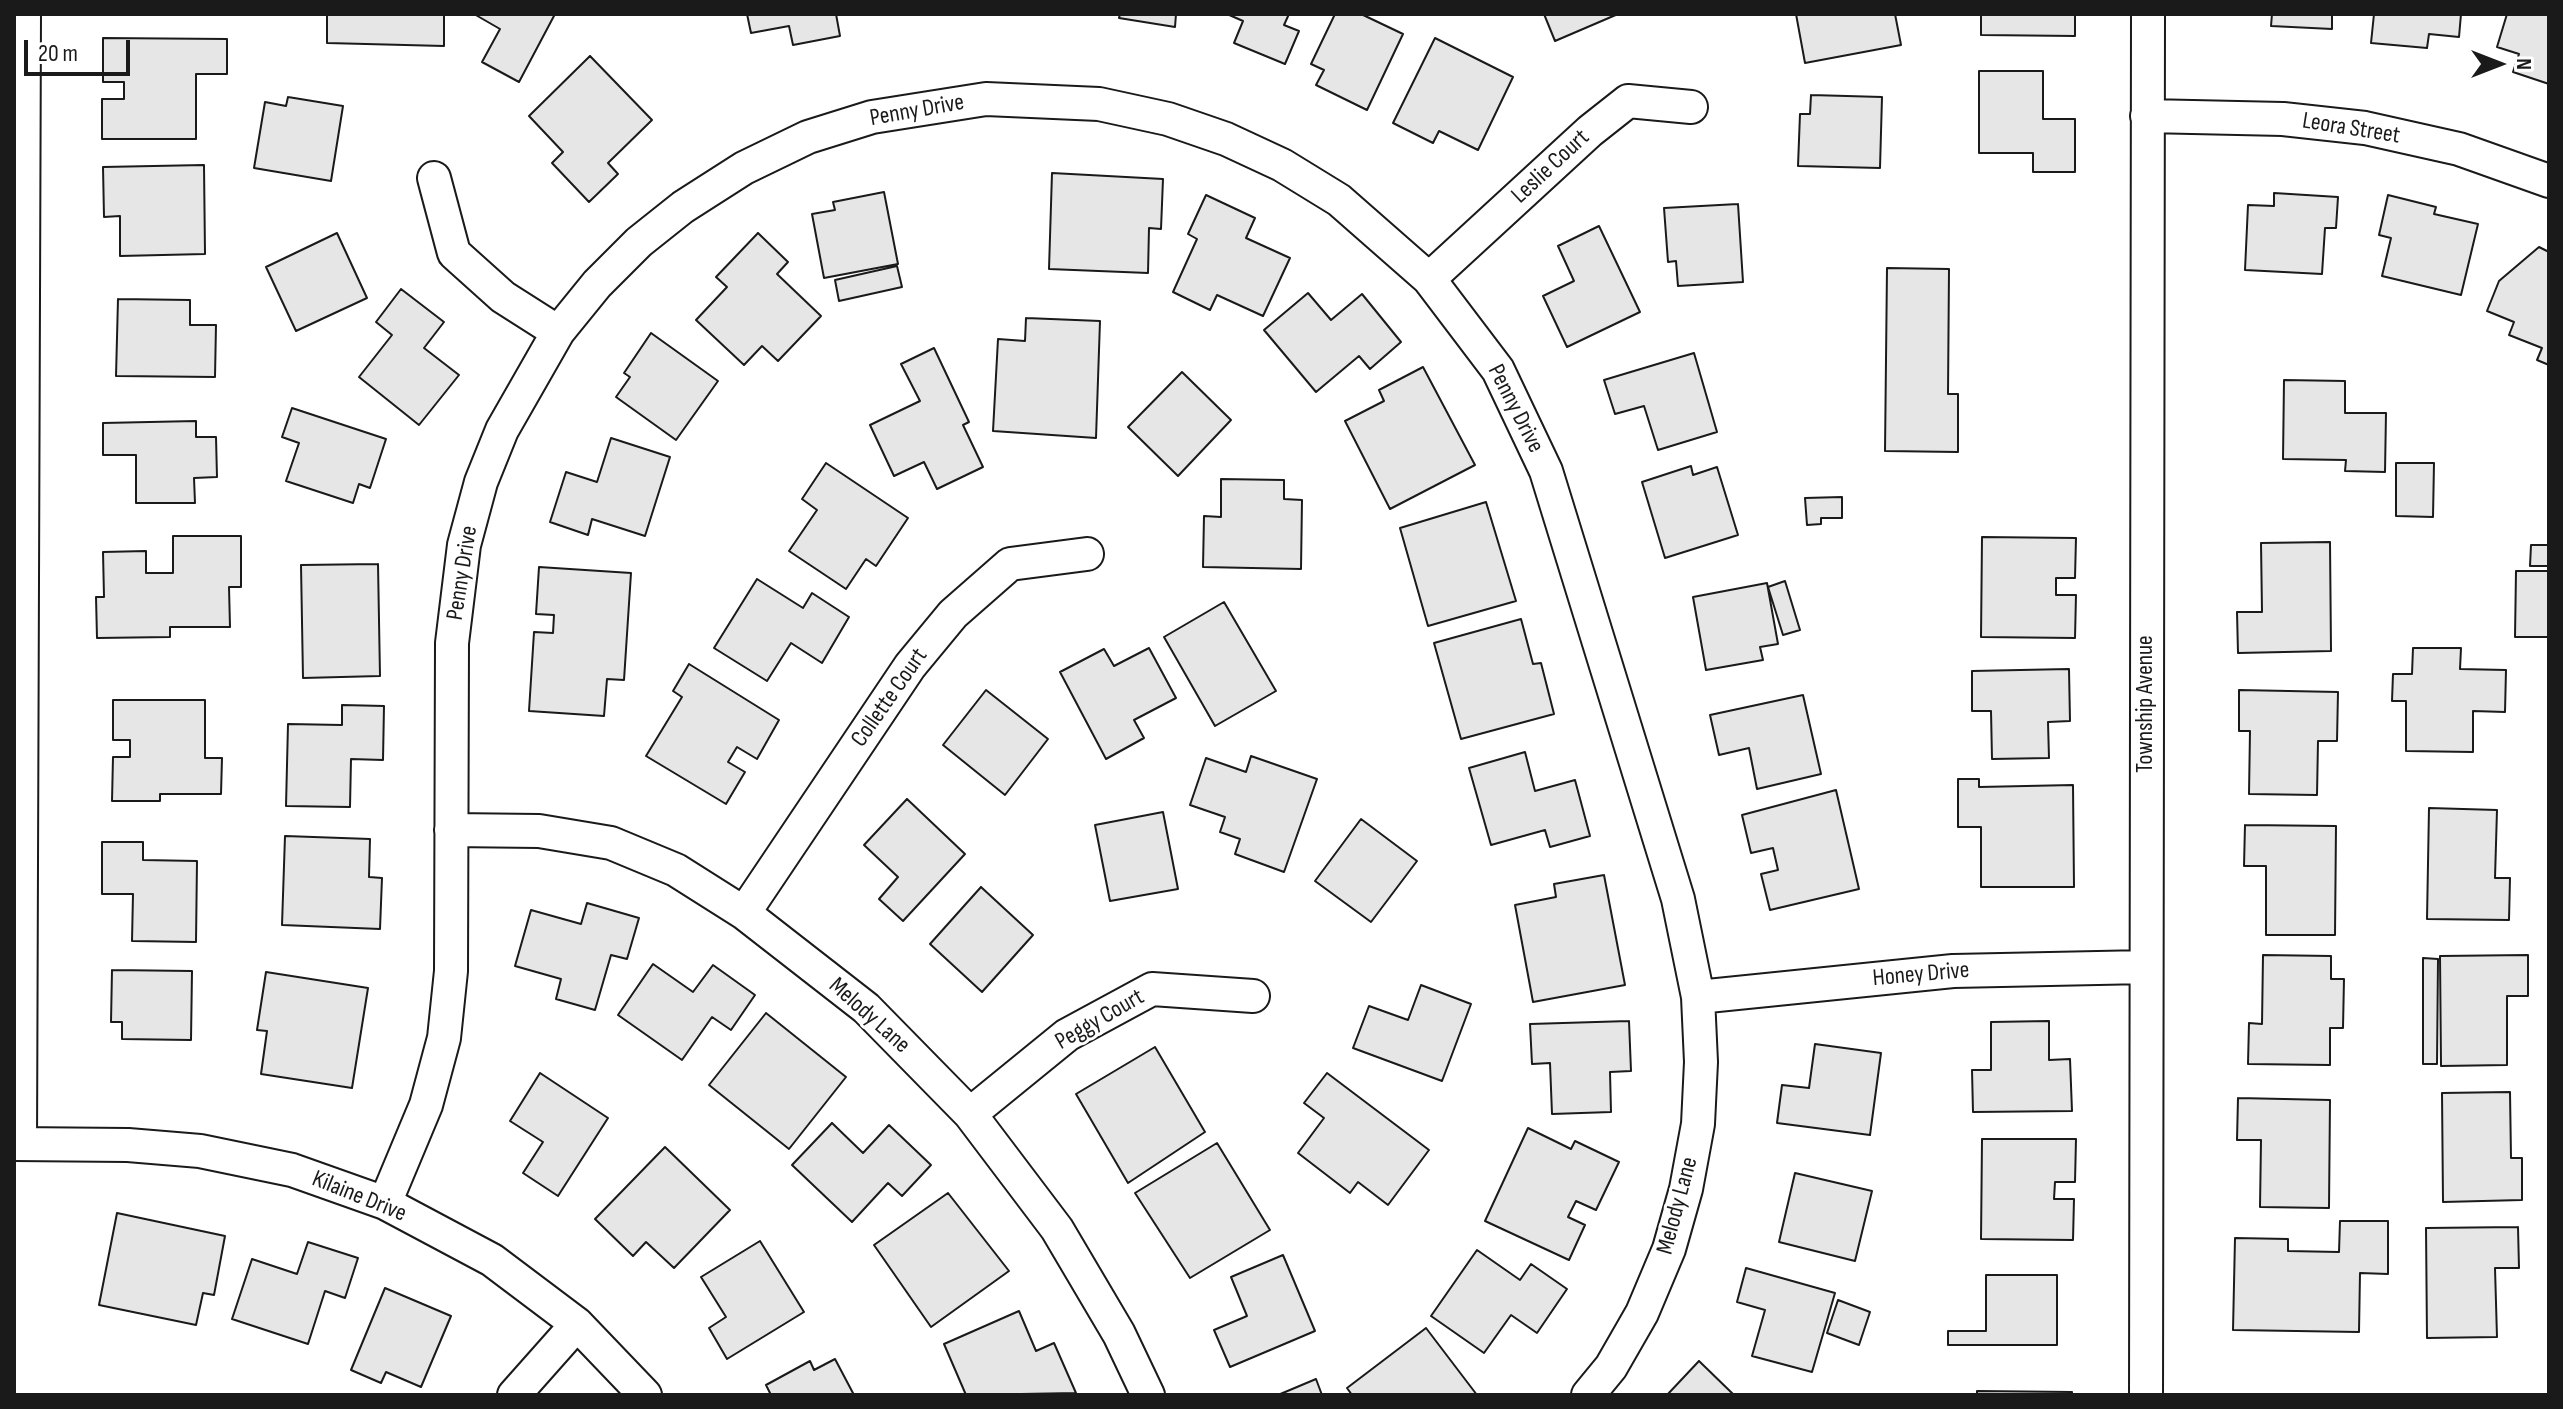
<!DOCTYPE html>
<style>
body{margin:0}
#map{position:relative;width:2563px;height:1409px;overflow:hidden;background:#fff;font-family:"Sofia Sans Condensed",sans-serif}
canvas{display:block}
.frame{position:absolute;inset:0;border:16px solid #1a1a1a;pointer-events:none}
.north{position:absolute;left:2459px;top:24px;width:80px;height:80px;-webkit-text-stroke:6px #fff;paint-order:stroke;rotate:90deg;font-size:22px;font-weight:700;line-height:32px;text-align:center;color:#1a1a1a}
.north::after{content:'';display:block;margin:auto;width:28px;height:36px;background:#1a1a1a;clip-path:polygon(50% 0,100% 100%,50% 72%,0 100%)}
.scale{position:absolute;left:24px;top:40px;width:106px;height:36px;box-sizing:border-box;border:4px solid #1a1a1a;border-top:0;padding-left:10px;font-size:24px;line-height:28px;white-space:nowrap;color:#1a1a1a;-webkit-text-stroke:6px #fff;paint-order:stroke}
</style>
<div id="map">
<canvas width="2563" height="1409"></canvas>
<div class="frame"></div>
<div class="north">N</div>
<div class="scale">20 m</div>
</div>
<script>
const g = document.querySelector('canvas').getContext('2d');
g.lineJoin = 'round';
function fill(path, color) { g.fillStyle = color; g.fill(path, 'evenodd'); }
const toPath = rows => new Path2D(rows.map(r => 'M' + r).join(''));
function strokePath(path, color, width, dash) { g.strokeStyle = color; g.lineWidth = width; g.lineCap = dash ? 'butt' : 'round'; g.setLineDash(dash || []); g.stroke(path); }
function label(font, color, halo, rows, align = 'center') {
  g.font = font + ' "Sofia Sans Condensed",sans-serif'; g.lineWidth = 6; g.setLineDash([]); g.textBaseline = 'middle'; g.strokeStyle = halo; g.fillStyle = color; for (const [text, x, y, turn = 0] of rows) {
    g.save(); g.translate(x, y); g.rotate((+turn || 0) * Math.PI / 180); g.textAlign = isNaN(turn) ? turn : align; if (halo) g.strokeText(text, 0, 0); g.fillText(text, 0, 0); g.restore();
  }
}
const building = toPath([
 [327,14,444,14,444,46,327,43,327,14],
 [474,14,555,14,519,82,482,62,500,29,474,14],
 [747,14,836,14,840,36,793,45,789,26,751,33,747,14],
 [1120,14,1176,14,1175,27,1119,18,1120,14],
 [1227,14,1289,14,1284,25,1299,31,1285,64,1234,43,1243,21,1227,14],
 [1335,14,1361,14,1403,34,1367,110,1316,85,1324,70,1311,64,1335,14],
 [1544,14,1618,14,1555,41,1544,14],
 [1796,14,1895,14,1901,45,1805,63,1796,14],
 [1981,14,2075,14,2075,36,1981,35,1981,14],
 [2272,14,2332,14,2332,29,2271,26,2272,14],
 [2374,14,2461,14,2459,37,2429,34,2427,48,2371,43,2374,14],
 [2507,14,2549,14,2549,84,2513,72,2519,54,2497,47,2507,14],
 [103,38,227,39,227,74,196,74,196,139,102,139,102,99,124,99,124,82,103,82,103,38],
 [1435,38,1513,77,1478,150,1439,131,1433,143,1393,123,1435,38],
 [590,56,652,120,608,163,618,174,589,202,552,163,563,152,529,116,590,56],
 [1979,71,2043,71,2043,119,2075,119,2075,172,2033,172,2033,153,1979,153,1979,71],
 [1811,95,1882,97,1880,168,1798,166,1800,114,1810,114,1811,95],
 [288,97,343,106,331,181,254,168,265,102,286,106,288,97],
 [204,165,205,254,120,256,120,216,104,217,103,167,204,165],
 [1052,173,1163,179,1161,229,1149,228,1148,273,1049,269,1052,173],
 [884,192,898,264,824,278,812,214,835,210,833,202,884,192],
 [2274,193,2338,197,2336,228,2325,228,2322,274,2245,270,2248,205,2274,206,2274,193],
 [1206,195,1255,218,1246,238,1290,258,1263,316,1217,295,1210,310,1173,292,1197,239,1188,234,1206,195],
 [2388,195,2436,207,2434,214,2478,224,2461,295,2382,276,2391,238,2379,235,2388,195],
 [1738,204,1743,282,1678,286,1676,261,1668,262,1664,208,1738,204],
 [1599,226,1640,312,1567,347,1543,296,1574,281,1558,246,1599,226],
 [337,233,367,298,296,331,266,267,337,233],
 [758,233,788,262,777,274,821,316,778,361,762,346,744,365,696,320,727,287,716,277,758,233],
 [2539,247,2549,252,2549,365,2537,360,2542,348,2509,335,2514,322,2487,311,2499,281,2539,247],
 [897,266,902,287,839,301,835,280,897,266],
 [1887,268,1949,269,1948,394,1958,394,1958,452,1885,451,1887,268],
 [401,289,444,322,424,348,459,375,419,425,359,377,392,335,376,322,401,289],
 [1308,293,1331,320,1362,294,1401,342,1370,369,1359,356,1316,392,1264,330,1308,293],
 [118,299,190,300,190,325,216,325,215,377,116,376,118,299],
 [1026,318,1100,321,1096,438,993,431,998,339,1025,341,1026,318],
 [651,333,718,381,676,440,616,397,630,377,624,373,651,333],
 [934,348,969,422,963,425,983,467,937,489,924,462,894,476,870,425,920,401,901,364,934,348],
 [1694,353,1717,432,1658,450,1644,406,1615,414,1604,380,1694,353],
 [1423,367,1475,465,1390,509,1345,421,1384,401,1379,390,1423,367],
 [1182,372,1231,420,1178,476,1128,427,1182,372],
 [2284,380,2345,381,2345,413,2386,413,2385,472,2345,471,2346,460,2283,459,2284,380],
 [292,408,386,439,370,488,359,484,353,503,286,481,299,443,282,437,292,408],
 [196,421,196,437,216,437,217,477,194,478,195,503,136,503,136,455,103,455,103,423,196,421],
 [611,438,670,457,645,536,592,519,588,535,550,522,566,472,597,482,611,438],
 [826,463,908,518,876,566,866,559,846,589,789,551,817,510,802,499,826,463],
 [2396,463,2434,463,2433,517,2396,516,2396,463],
 [1691,466,1693,475,1717,467,1738,535,1665,558,1642,482,1691,466],
 [1221,479,1284,480,1284,499,1302,500,1301,569,1203,567,1204,516,1221,517,1221,479],
 [1842,497,1842,518,1821,518,1821,524,1807,525,1805,498,1842,497],
 [1486,502,1516,601,1428,626,1400,528,1486,502],
 [173,536,241,536,241,587,229,587,230,627,170,627,170,637,97,638,96,597,104,597,103,552,146,551,146,573,173,573,173,536],
 [1982,537,2076,538,2075,578,2056,578,2056,595,2076,595,2075,638,1981,637,1982,537],
 [2330,542,2331,651,2238,653,2237,612,2262,612,2261,543,2330,542],
 [2531,545,2549,545,2549,566,2530,566,2531,545],
 [378,564,380,676,303,678,301,565,378,564],
 [539,567,631,573,624,680,607,679,604,716,529,711,534,632,553,633,554,615,536,614,539,567],
 [2516,571,2549,571,2549,637,2515,637,2516,571],
 [757,579,803,608,812,593,849,617,822,663,791,643,767,681,714,648,757,579],
 [1785,581,1800,630,1783,635,1768,587,1785,581],
 [1767,583,1778,644,1760,647,1763,660,1706,670,1693,597,1767,583],
 [1224,602,1276,691,1215,726,1164,637,1224,602],
 [1521,619,1533,664,1541,663,1554,714,1461,739,1434,643,1521,619],
 [1149,648,1176,698,1134,720,1144,738,1106,759,1060,672,1104,649,1114,666,1149,648],
 [2413,648,2461,648,2460,669,2506,670,2505,712,2473,711,2473,752,2406,751,2406,701,2392,701,2393,674,2412,674,2413,648],
 [689,664,779,720,757,759,737,747,728,762,745,772,726,804,646,756,682,697,673,691,689,664],
 [2069,669,2070,721,2048,722,2049,758,1992,759,1991,711,1972,711,1972,671,2069,669],
 [986,690,1048,739,1005,795,943,745,986,690],
 [2239,690,2338,692,2337,741,2318,741,2317,795,2249,794,2250,731,2239,731,2239,690],
 [1803,695,1821,774,1757,789,1749,748,1719,755,1710,715,1803,695],
 [113,700,205,700,205,758,222,758,221,794,160,794,160,801,112,801,113,757,130,757,130,740,113,740,113,700],
 [342,705,384,706,383,760,351,759,350,807,286,806,288,724,342,725,342,705],
 [1525,752,1535,791,1575,780,1590,836,1550,847,1545,830,1491,845,1469,768,1525,752],
 [1251,756,1317,779,1284,872,1235,854,1240,839,1220,832,1225,817,1190,805,1206,758,1246,772,1251,756],
 [1958,779,1979,779,1979,787,2073,785,2074,887,1981,887,1981,827,1958,827,1958,779],
 [1836,790,1859,889,1770,910,1761,874,1778,870,1773,848,1751,853,1742,815,1836,790],
 [907,799,965,854,903,921,879,899,898,877,864,845,907,799],
 [2429,808,2497,810,2495,878,2510,878,2509,920,2427,919,2429,808],
 [1163,812,1178,889,1110,901,1095,825,1163,812],
 [1361,819,1417,861,1371,922,1315,881,1361,819],
 [2245,825,2336,826,2335,935,2266,935,2266,866,2244,866,2245,825],
 [285,836,370,839,369,877,382,878,380,929,282,925,285,836],
 [102,842,143,842,143,860,197,861,196,942,132,941,133,894,102,894,102,842],
 [1604,875,1625,985,1533,1002,1515,905,1556,897,1554,884,1604,875],
 [981,887,1033,935,982,992,930,944,981,887],
 [587,903,639,918,627,959,611,955,595,1010,556,999,561,979,515,966,531,910,581,924,587,903],
 [2263,955,2331,956,2331,979,2344,979,2343,1028,2330,1028,2330,1065,2248,1064,2249,1023,2262,1024,2263,955],
 [2528,955,2528,996,2507,996,2507,1065,2441,1066,2440,956,2528,955],
 [2423,958,2438,959,2437,1064,2423,1064,2423,958],
 [653,964,693,992,713,965,755,995,731,1030,712,1017,682,1060,618,1015,653,964],
 [112,970,192,971,191,1040,122,1039,122,1022,111,1022,112,970],
 [266,972,368,988,352,1088,261,1074,267,1031,257,1030,266,972],
 [1421,985,1471,1004,1442,1081,1353,1048,1369,1006,1408,1020,1421,985],
 [766,1013,846,1077,789,1149,709,1085,766,1013],
 [1629,1021,1631,1071,1610,1072,1611,1112,1552,1114,1550,1063,1532,1064,1530,1024,1629,1021],
 [2049,1021,2049,1060,2070,1059,2072,1111,1973,1112,1972,1070,1991,1070,1991,1022,2049,1021],
 [1815,1044,1881,1053,1870,1135,1777,1123,1782,1085,1809,1088,1815,1044],
 [1155,1047,1205,1132,1128,1183,1076,1094,1155,1047],
 [540,1073,608,1118,558,1196,523,1173,543,1142,510,1121,540,1073],
 [1327,1073,1429,1150,1388,1205,1358,1182,1350,1193,1298,1153,1324,1118,1304,1103,1327,1073],
 [2510,1092,2511,1158,2522,1158,2522,1200,2443,1202,2442,1093,2510,1092],
 [2238,1098,2330,1100,2329,1208,2260,1207,2261,1140,2237,1140,2238,1098],
 [832,1123,863,1153,889,1125,931,1165,902,1196,888,1183,852,1222,792,1165,832,1123],
 [1528,1128,1571,1149,1575,1141,1619,1162,1596,1210,1576,1201,1568,1217,1585,1225,1569,1260,1485,1221,1528,1128],
 [1982,1139,2076,1139,2075,1182,2055,1182,2054,1199,2074,1199,2073,1240,1981,1239,1982,1139],
 [1217,1143,1270,1230,1190,1278,1135,1193,1217,1143],
 [665,1147,730,1210,674,1268,646,1242,633,1256,595,1219,665,1147],
 [1795,1173,1872,1191,1855,1261,1779,1242,1795,1173],
 [948,1193,1009,1271,931,1327,874,1245,948,1193],
 [117,1213,225,1236,214,1295,203,1293,196,1325,99,1305,117,1213],
 [2340,1221,2388,1221,2388,1274,2360,1273,2359,1332,2233,1330,2235,1238,2288,1239,2288,1251,2339,1252,2340,1221],
 [2518,1227,2519,1268,2495,1268,2497,1337,2427,1338,2426,1228,2518,1227],
 [760,1241,804,1312,727,1359,709,1328,726,1317,701,1277,760,1241],
 [308,1242,358,1258,345,1298,325,1291,308,1344,232,1319,252,1259,297,1274,308,1242],
 [1477,1250,1520,1280,1531,1264,1567,1289,1537,1333,1511,1315,1484,1353,1431,1316,1477,1250],
 [1283,1255,1315,1331,1230,1367,1214,1330,1247,1316,1231,1277,1283,1255],
 [1746,1268,1835,1293,1812,1372,1752,1356,1765,1310,1737,1302,1746,1268],
 [1986,1275,2057,1275,2057,1345,1948,1345,1948,1331,1986,1331,1986,1275],
 [385,1288,451,1316,421,1387,386,1372,381,1383,351,1370,385,1288],
 [1838,1300,1870,1312,1859,1345,1827,1333,1838,1300],
 [1019,1311,1036,1351,1054,1343,1076,1393,966,1395,944,1344,1019,1311],
 [1426,1328,1477,1395,1352,1395,1347,1388,1426,1328],
 [835,1359,854,1395,771,1395,766,1385,810,1361,814,1370,835,1359],
 [1699,1361,1734,1395,1667,1395,1699,1361],
 [1316,1379,1322,1395,1278,1395,1316,1379],
 [1977,1391,2072,1392,2072,1395,1977,1395,1977,1391]
]);
const street = toPath([
 [2147,116,2283,119,2365,128,2459,149,2549,181],
 [434,178,454,253,503,297,558,332],
 [1429,279,1590,131,1628,101,1691,107],
 [451,830,539,831,611,843,676,870,744,913,866,1008,970,1114,1057,1229,1119,1334,1148,1395],
 [744,913,910,666,953,614,1010,564,1087,554],
 [1698,997,1953,971,2146,967],
 [970,1114,1067,1035,1152,989,1253,996],
 [14,1144,128,1145,200,1151,292,1170,385,1203,492,1260,577,1324,645,1395],
 [20,1144,24,14],
 [385,1203,426,1105,444,1038,451,971,452,643,464,545,481,482,502,430,558,332,597,284,639,242,683,207,744,168,808,137,872,117,986,99,1099,104,1168,119,1226,139,1282,165,1339,200,1429,279,1498,370,1546,471,1678,899,1698,997,1701,1062,1698,1124,1686,1189,1669,1249,1642,1313,1611,1367,1588,1395],
 [514,1395,577,1324],
 [2146,1395,2148,14]
]);
const streetNames = [
 ["Penny Drive",917,111,-10],
 ["Leora Street",2351,129,9],
 ["Leslie Court",1551,167,-43],
 ["Penny Drive",1515,409,63],
 ["Penny Drive",463,573,-81],
 ["Collette Court",890,698,-55],
 ["Township Avenue",2146,704,-90],
 ["Honey Drive",1921,975,-5],
 ["Melody Lane",869,1016,42],
 ["Peggy Court",1100,1020,-30],
 ["Kilaine Drive",359,1197,22],
 ["Melody Lane",1678,1206,-75]
];
fill(building, '#e6e6e6');
strokePath(building, '#1a1a1a', 2);
strokePath(street, '#1a1a1a', 36);
strokePath(street, '#fff', 32);
label('24px', '#1a1a1a', '#fff', streetNames);
</script>
